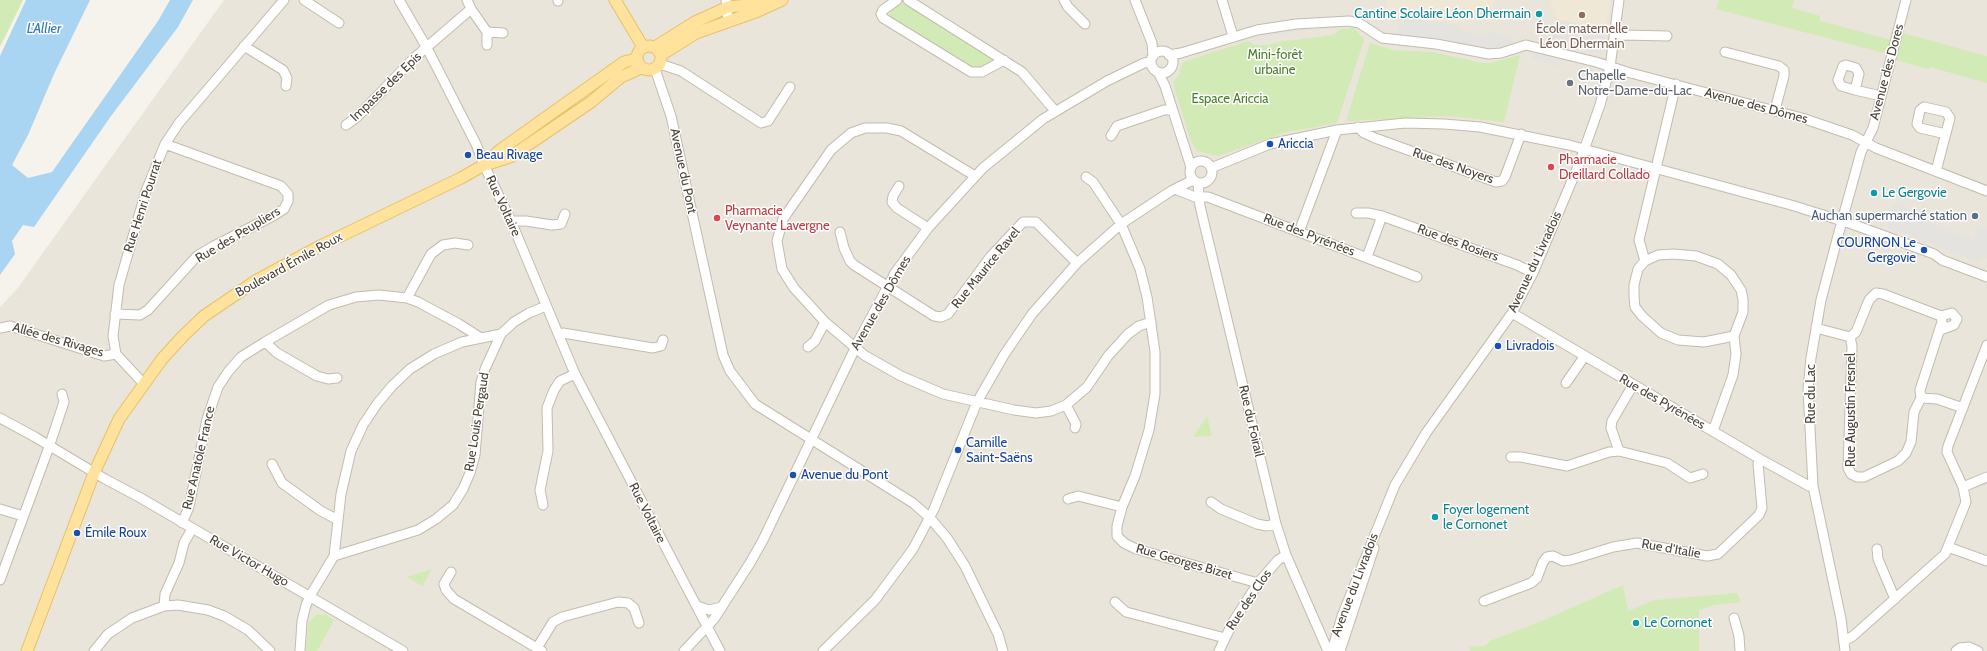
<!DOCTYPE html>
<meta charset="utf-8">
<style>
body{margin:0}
canvas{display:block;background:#f6f3ec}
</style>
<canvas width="1987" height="651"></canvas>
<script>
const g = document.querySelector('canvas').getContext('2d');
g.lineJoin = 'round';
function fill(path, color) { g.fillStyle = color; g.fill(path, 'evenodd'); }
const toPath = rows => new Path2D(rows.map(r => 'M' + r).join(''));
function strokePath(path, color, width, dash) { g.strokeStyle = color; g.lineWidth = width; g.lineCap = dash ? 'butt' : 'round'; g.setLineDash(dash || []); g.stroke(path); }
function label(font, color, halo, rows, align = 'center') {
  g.font = font + ' Cabin,sans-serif'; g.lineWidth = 3; g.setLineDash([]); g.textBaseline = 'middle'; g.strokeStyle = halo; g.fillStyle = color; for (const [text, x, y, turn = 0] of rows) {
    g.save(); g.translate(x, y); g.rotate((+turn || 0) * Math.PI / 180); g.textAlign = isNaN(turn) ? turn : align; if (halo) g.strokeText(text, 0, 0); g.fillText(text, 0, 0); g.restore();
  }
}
const residential = toPath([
 [224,0,1987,0,1987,651,0,651,0,307,17,289]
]);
const education = toPath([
 [1388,0,1494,0,1489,21,1467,16,1463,23,1384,14],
 [1552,0,1610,0,1606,29,1555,19,1557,10,1550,8]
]);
const green = toPath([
 [0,0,23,0,0,47],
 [1716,0,1794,0,1792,8,1820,16,1820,21,1892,40,1888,54,1716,9,1719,1],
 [900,3,909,5,993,59,991,62,981,69,973,68,890,18,889,14,890,11],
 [1354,28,1364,40,1337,123,1287,132,1218,156,1197,151,1191,141,1173,83,1179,74,1183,62,1248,41,1255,45,1269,45,1279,42,1333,35,1341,29],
 [1903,33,1987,56,1987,83,1930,67,1929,69,1896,60],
 [1370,43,1393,50,1433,52,1482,63,1491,63,1520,55,1504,122,1447,116,1346,121],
 [1207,416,1212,436,1193,437],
 [432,569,422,586,407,577],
 [1623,585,1628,611,1655,600,1737,593,1741,602,1714,605,1699,610,1699,651,1470,651,1469,647,1485,646,1490,641,1544,620],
 [317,614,326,615,334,620,317,651,306,651,308,623]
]);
const parking = toPath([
 [1394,17,1458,25,1462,31,1491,38,1488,31,1514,38,1514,42,1498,49,1488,49,1452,42,1401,36,1393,34,1400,29],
 [1555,19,1606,29,1602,50,1592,53,1550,43],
 [1341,24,1335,28,1298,31,1264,37,1262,35,1258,38,1260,32],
 [1534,52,1563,60,1562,67,1532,59],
 [1893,204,1930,215,1927,223,1973,240,1979,227,1986,229,1987,226,1987,258,1981,256,1979,262,1884,226]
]);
const water = toPath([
 [26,0,90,0,54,74,28,135,12,165,28,178,52,172,158,21,170,0,193,0,178,27,111,116,34,227,23,225,12,241,15,254,0,275,0,56]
]);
const minor = toPath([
 [304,0,339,23],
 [399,0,427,48,476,144,484,165,511,221,575,374,720,651],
 [558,0,558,1],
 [726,0,728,21],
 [897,0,883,10,881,14,883,18,971,72,982,72,1004,60],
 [908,0,1022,72,1055,111],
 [1064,0,1068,7,1085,24],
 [1135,0,1152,43,1153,56],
 [1222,0,1233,36],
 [471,9,487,32,487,45],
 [487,32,503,33],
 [1614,37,1624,35,1667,36],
 [244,46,283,70,287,78,286,86],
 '1151 62a11 11 0 1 1 22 0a11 11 0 1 1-22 0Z',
 [1725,52,1779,66,1784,70,1784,76,1775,110],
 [1169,55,1181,53,1257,30,1296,24,1349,21,1359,23,1382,38,1436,44,1489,54,1501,53,1526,45,1596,62,1627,72,1802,118,1852,135,1876,148,1987,191],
 [660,64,681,71,761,123,768,121,790,87],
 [655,69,671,116,723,355,730,371,755,404,913,503,930,518,947,538,965,566,998,634,1003,651],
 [1158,72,1165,86,1191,167],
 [1855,90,1859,74,1856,68,1846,65,1843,66,1838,80,1841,86,1855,90,1881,96],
 [346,125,357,117,413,59,471,9,467,0],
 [1358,127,1364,133,1375,138,1496,182,1502,181,1505,177,1521,134],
 [1111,136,1117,126,1164,110,1172,110],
 '1190 172a11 11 0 1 1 22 0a11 11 0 1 1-22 0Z',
 [1211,168,1270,144,1337,130,1405,123,1444,124,1480,127,1569,145,1791,205,1852,224,1934,254,1942,260,1987,277],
 [1936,171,1950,118,1946,112,1924,107,1920,110,1917,124,1920,128,1946,134],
 [975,176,901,131,887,128,865,128,851,133,831,150,783,219,777,241,782,269,794,288,825,322,864,355,901,376,943,394,1014,410,1036,413,1051,411,1066,405,1087,387,1108,356,1128,334,1139,326,1151,322],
 [1086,177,1093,182,1121,224,1140,269,1147,297,1155,352,1155,394,1149,430,1135,476,1122,507,1117,526,1117,536,1124,543,1136,549,1258,583],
 [1198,183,1200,206,1276,524,1286,555,1328,651],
 [899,186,893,196,892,202,897,208,928,228],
 [1175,189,1195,197,1208,197,1417,277],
 [1356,213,1368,213,1382,216],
 [511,221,526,221,552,225,561,224,565,214],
 [840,232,844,248,850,261,854,265,934,316,941,317,948,314,991,256,1023,222,1036,222,1077,263],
 [1299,232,1337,130],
 [1674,254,1696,256,1718,264,1731,275,1741,290,1743,299,1743,312,1734,336,1704,342,1678,340,1661,333,1642,316,1635,307,1634,296,1634,285,1638,269,1645,261,1658,255,1674,254],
 [1367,257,1382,216,1517,265,1533,273],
 [1645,261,1639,240,1676,84],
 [407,298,431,254,443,245,455,243,468,245],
 [1512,313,1760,459,1809,486,1813,486],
 [115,314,140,315,148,310,197,256,214,246,273,216,284,209,288,201,288,194,281,186,165,144],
 [0,328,10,326,104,356,116,354],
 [1816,328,1850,337],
 [1940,330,1954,325,1957,319,1952,313,1941,316],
 [559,334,563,333,653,348,661,346,663,340],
 [1850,337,1852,346,1848,468,1851,474,1857,477,1864,477,1898,461,1906,453,1911,442,1914,412,1921,398,1937,399,1963,408],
 [1850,337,1856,332,1869,300,1876,293,1883,294,1941,316,1942,322,1920,390,1921,398],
 [265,342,277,353,317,376,328,379,337,378],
 [808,347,815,341,825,322],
 [143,383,116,354,113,336,119,285,146,191,165,144,179,123,284,0],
 [1566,383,1584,357],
 [1066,405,1076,424,1075,428],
 [0,418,35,437,105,479,139,497,403,651],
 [1713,431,1733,375,1736,354,1734,336],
 [1619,451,1611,428,1612,421,1633,385],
 [1511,457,1521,457,1567,466,1609,452,1619,451,1667,463,1690,478,1703,474],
 [272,464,282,483,321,511,338,520],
 [1963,487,1987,477],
 [1068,499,1078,496,1122,507],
 [1211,502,1221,509,1257,524,1267,526,1276,524],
 [543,505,540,490,548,451,547,408,554,390,560,381,575,374],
 [0,509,23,516],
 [182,523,189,507,207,419,218,387,228,372,241,357,265,342,329,305,356,297,379,295,407,298,418,302,459,324,481,338],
 [1948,547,1987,561],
 [1877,549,1878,559,1895,599],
 [334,556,341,494,351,451,363,425,377,404,392,386,410,369,434,354,462,342,501,334],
 [451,572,444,584,446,590,454,599,542,651],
 [0,580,49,447,64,402,62,394],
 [1484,601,1531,583,1537,578,1543,562,1547,557,1553,556,1563,561,1571,560,1613,547,1637,543,1707,556,1718,554,1759,515,1762,508,1758,464,1760,459],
 [1115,602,1126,612,1225,638],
 [164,606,165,594,179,563,184,543,192,529],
 [697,606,709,610,722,607],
 [1734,618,1739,636,1740,651],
 [1844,641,1853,636,1945,554,1966,502,1963,487,1947,452,1948,446,1987,345],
 [537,648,553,622,562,617,618,602,628,603,634,608,639,623],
 [94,651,108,634,132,618,164,606,178,605,208,610,224,616,248,630,270,651],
 [300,651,302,621,306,605,310,596,334,556,418,530,436,519,453,505,463,489,470,473,475,455,481,382,485,369,501,334,514,322,529,313,546,306],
 [684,651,714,619,750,563,763,540,860,338,895,273,928,228,983,168,1043,119,1107,81,1144,63,1151,62],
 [823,651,875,600,913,549,934,509,977,402,1004,355,1032,314,1077,263,1121,224,1171,191,1193,180],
 [1219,651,1233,622,1258,583,1278,560,1286,555],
 [1332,651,1342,616,1395,485,1426,433,1512,313,1533,273,1579,164,1600,105,1610,67,1619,0],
 [1340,651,1374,548],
 [1845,651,1841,619,1813,486,1808,389,1811,358,1821,300,1839,232,1861,152,1873,128,1906,0],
 [1956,651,1960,648,1969,647,1978,651]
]);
const major = toPath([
 [615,0,643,47],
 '637 58a12 12 0 1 1 24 0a12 12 0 1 1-24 0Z',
 [655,47,695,22,728,7,768,3],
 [661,55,696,33,758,11,782,0],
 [488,164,510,157,591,102,621,77,641,68],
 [27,651,94,473,119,419,162,359,183,336,204,316,257,280,320,246,461,178,484,165,500,150,624,62,636,59]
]);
const markers = [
 [1539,14,4,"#0f9aa8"],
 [1582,15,4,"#8d6e63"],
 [1570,83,4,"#6b7280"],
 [1270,144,4,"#1a4fb4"],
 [468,155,4,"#1a4fb4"],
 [1551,167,4,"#e0444e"],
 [1874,193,4,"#0f9aa8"],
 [1975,216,4,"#5c6f8a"],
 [717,218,4,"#e0444e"],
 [1924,250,4,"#1a4fb4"],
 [1498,346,4,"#1a4fb4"],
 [958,450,4,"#1a4fb4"],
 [793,475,4,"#1a4fb4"],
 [1435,517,4,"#0f9aa8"],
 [77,533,4,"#1a4fb4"],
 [1636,623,4,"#0f9aa8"]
];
const cultureNames = [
 ["Cantine Scolaire Léon Dhermain",1531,14,"right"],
 ["Le Gergovie",1882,193],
 ["Foyer logement",1443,510],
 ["le Cornonet",1443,525],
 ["Le Cornonet",1644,623]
];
const educationNames = [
 ["École maternelle",1582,29],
 ["Léon Dhermain",1582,44]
];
const parkNames = [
 ["Mini-forêt",1275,55],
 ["urbaine",1275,70],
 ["Espace Ariccia",1230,99]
];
const streetNames = [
 ["Avenue des Dores",1887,72,-75],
 ["Impasse des Epis",386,87,-44],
 ["Avenue des Dômes",1756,106,15],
 ["Rue des Noyers",1453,166,19],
 ["Avenue du Pont",683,171,78],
 ["Rue Henri Pourrat",143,206,-72],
 ["Rue Voltaire",503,206,65],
 ["Rue des Peupliers",238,235,-31],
 ["Rue des Pyrénées",1309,235,21],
 ["Rue des Rosiers",1458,243,20],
 ["Avenue du Livradois",1535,262,-65],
 ["Boulevard Émile Roux",289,265,-29],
 ["Rue Maurice Ravel",986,268,-51],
 ["Avenue des Dômes",881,303,-60],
 ["Allée des Rivages",58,340,16],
 ["Rue du Lac",1811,394,-90],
 ["Rue des Pyrénées",1662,402,30],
 ["Rue Augustin Fresnel",1851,410,-90],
 ["Rue du Foirail",1251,421,77],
 ["Rue Louis Pergaud",477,422,-81],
 ["Rue Anatole France",199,458,-77],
 ["Rue Voltaire",647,513,63],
 ["Rue d'Italie",1671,549,10],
 ["Rue Victor Hugo",249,561,30],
 ["Rue Georges Bizet",1184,562,16],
 ["Avenue du Livradois",1355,585,-69],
 ["Rue des Clos",1249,600,-56]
];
const worshipNames = [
 ["Chapelle",1578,76],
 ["Notre-Dame-du-Lac",1578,91]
];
const transitNames = [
 ["Ariccia",1278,144],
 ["Beau Rivage",476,155],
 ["COURNON Le",1916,243,"right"],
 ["Gergovie",1916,258,"right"],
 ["Livradois",1506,346],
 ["Camille",966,443],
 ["Saint-Saëns",966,458],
 ["Avenue du Pont",801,475],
 ["Émile Roux",85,533]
];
const healthNames = [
 ["Pharmacie",1559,160],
 ["Dreillard Collado",1559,175],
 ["Pharmacie",725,211],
 ["Veynante Lavergne",725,226]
];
const serviceNames = [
 ["Auchan supermarché station",1967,216]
];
const waterNames = [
 ["L'Allier",44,29]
];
fill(residential, '#eae5da');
fill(education, '#efe8d6');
fill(green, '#d2eab5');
fill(parking, '#e5e3e0');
fill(water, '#a9d4f2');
strokePath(minor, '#c2bbae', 11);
strokePath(major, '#e6c16a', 13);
strokePath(minor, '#fff', 9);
strokePath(major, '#ffe39c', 11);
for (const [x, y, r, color] of markers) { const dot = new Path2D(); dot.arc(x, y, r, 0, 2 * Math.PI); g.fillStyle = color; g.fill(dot); strokePath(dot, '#fff', 1.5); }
label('13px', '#0d838f', '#fff', cultureNames, 'left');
label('13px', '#785e54', '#fff', educationNames);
label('13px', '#4a7f2a', '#fff', parkNames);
label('13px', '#4b4439', '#fff', streetNames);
label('13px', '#5b616d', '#fff', worshipNames, 'left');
label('13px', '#164399', '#fff', transitNames, 'left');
label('13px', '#be3a42', '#fff', healthNames, 'left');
label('13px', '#4e5e75', '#fff', serviceNames, 'right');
label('italic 14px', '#2e7ab2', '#fff', waterNames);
</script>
